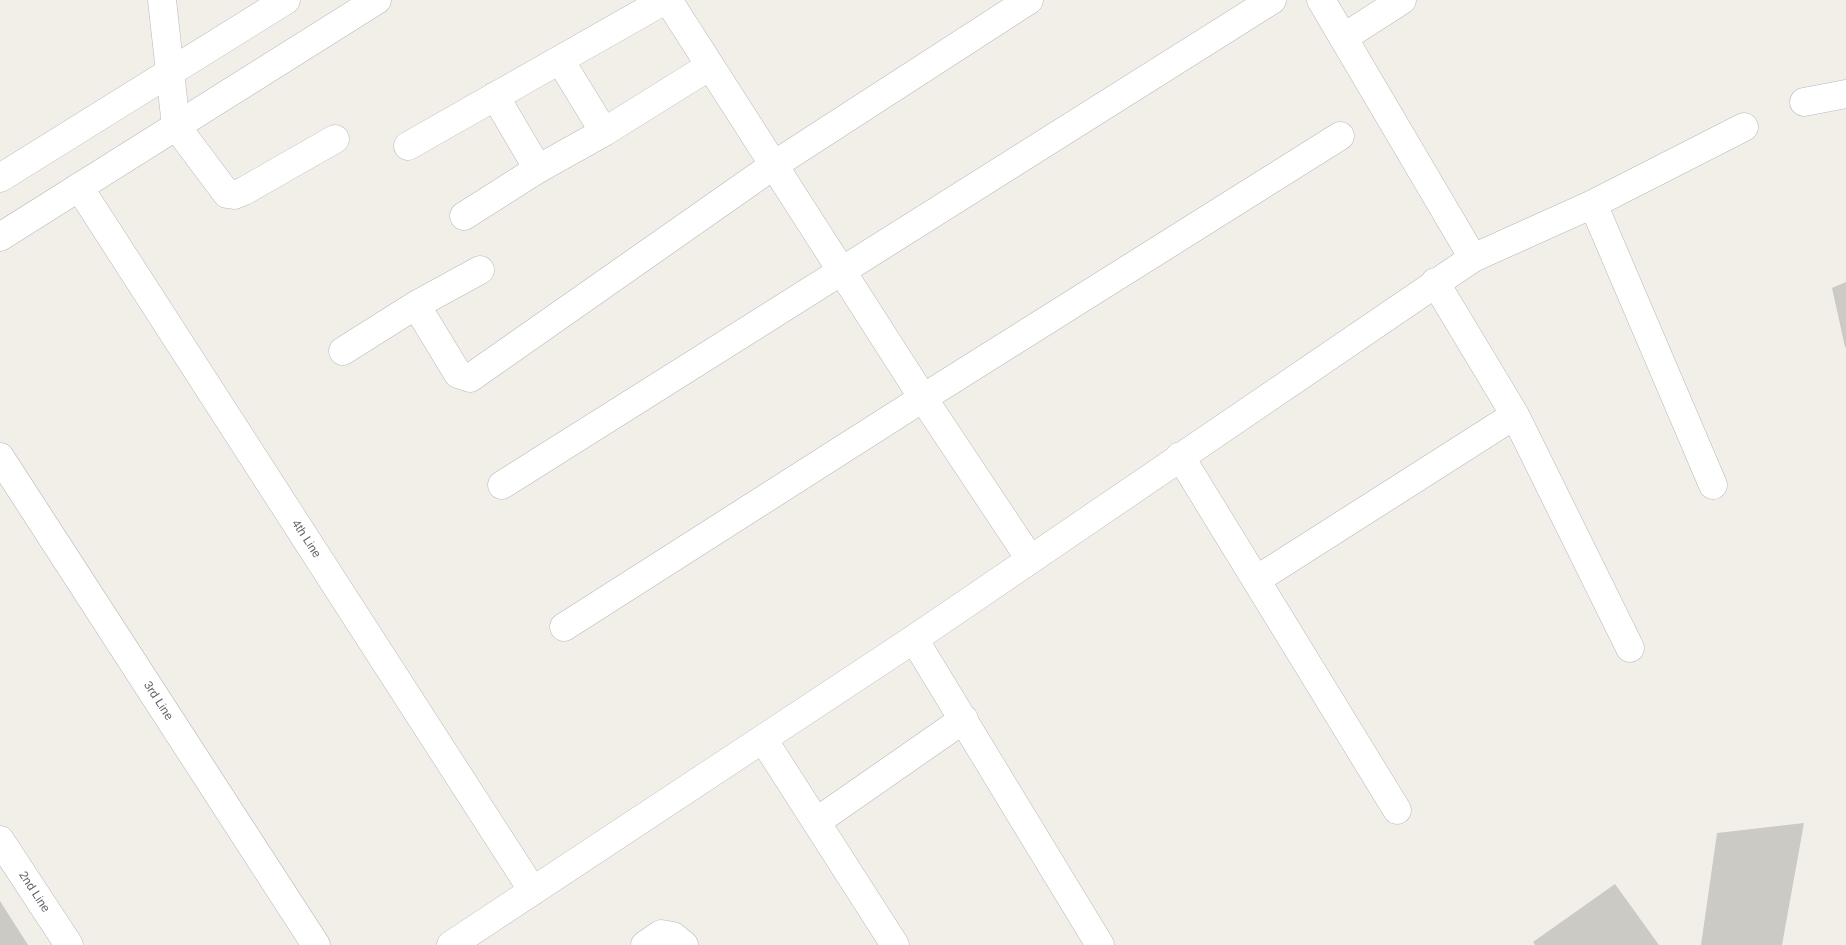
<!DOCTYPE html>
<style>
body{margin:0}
canvas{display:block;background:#f1efe8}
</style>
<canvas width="1846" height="945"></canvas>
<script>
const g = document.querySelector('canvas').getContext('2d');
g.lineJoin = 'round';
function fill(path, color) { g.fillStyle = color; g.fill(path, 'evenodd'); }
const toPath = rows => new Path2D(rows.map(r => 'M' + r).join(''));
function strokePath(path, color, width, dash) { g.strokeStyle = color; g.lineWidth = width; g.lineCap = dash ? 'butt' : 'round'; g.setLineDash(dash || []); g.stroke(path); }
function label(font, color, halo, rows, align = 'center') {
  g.font = font + ' Helvetica,sans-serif'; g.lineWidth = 5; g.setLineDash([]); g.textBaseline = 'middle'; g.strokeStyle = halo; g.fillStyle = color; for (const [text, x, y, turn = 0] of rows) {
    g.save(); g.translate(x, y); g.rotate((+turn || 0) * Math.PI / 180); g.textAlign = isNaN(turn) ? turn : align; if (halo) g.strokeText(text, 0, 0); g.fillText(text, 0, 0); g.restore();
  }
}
const building = toPath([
 [1846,282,1846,347,1845,347,1832,288],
 [1804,823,1782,945,1701,945,1717,833],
 [1615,884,1659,945,1535,945,1533,942],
 [0,901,28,945,0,945]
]);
const minor = toPath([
 [162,0,176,126,227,194,234,195,244,191,335,139],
 [668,0,923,398,1340,136],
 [1321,0,1473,258],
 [1343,38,1402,0],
 [495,96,538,169],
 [1804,102,1846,94],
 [604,132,710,66],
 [408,146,665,0],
 [79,187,533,891],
 [1593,204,1713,485],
 [464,216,538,169,604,132,560,60],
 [1435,282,1515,415,1630,648],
 [416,305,480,270],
 [343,351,416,305,458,374,470,378,774,165,1029,0],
 [1180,456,1397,810],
 [0,457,316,945],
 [502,485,1272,0],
 [1256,580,1515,415],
 [564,627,923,398,1030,559],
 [914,639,1100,945],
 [763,739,895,945],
 [816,822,964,719],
 [0,840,69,945],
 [451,945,914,639,1473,258,1593,204,1744,127],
 [645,945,661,934,673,936,684,945]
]);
const tertiary = toPath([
 [0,178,286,0],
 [0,237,377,0]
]);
const streetNames = [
 ["4th Line",306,539,57],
 ["3rd Line",158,701,57],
 ["2nd Line",34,892,57]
];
fill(building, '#cccac5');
strokePath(minor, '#b5b8bc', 29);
strokePath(tertiary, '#b5b8bc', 29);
strokePath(minor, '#fff', 28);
strokePath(tertiary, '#fff', 28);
label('12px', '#5f6368', '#fff', streetNames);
</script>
